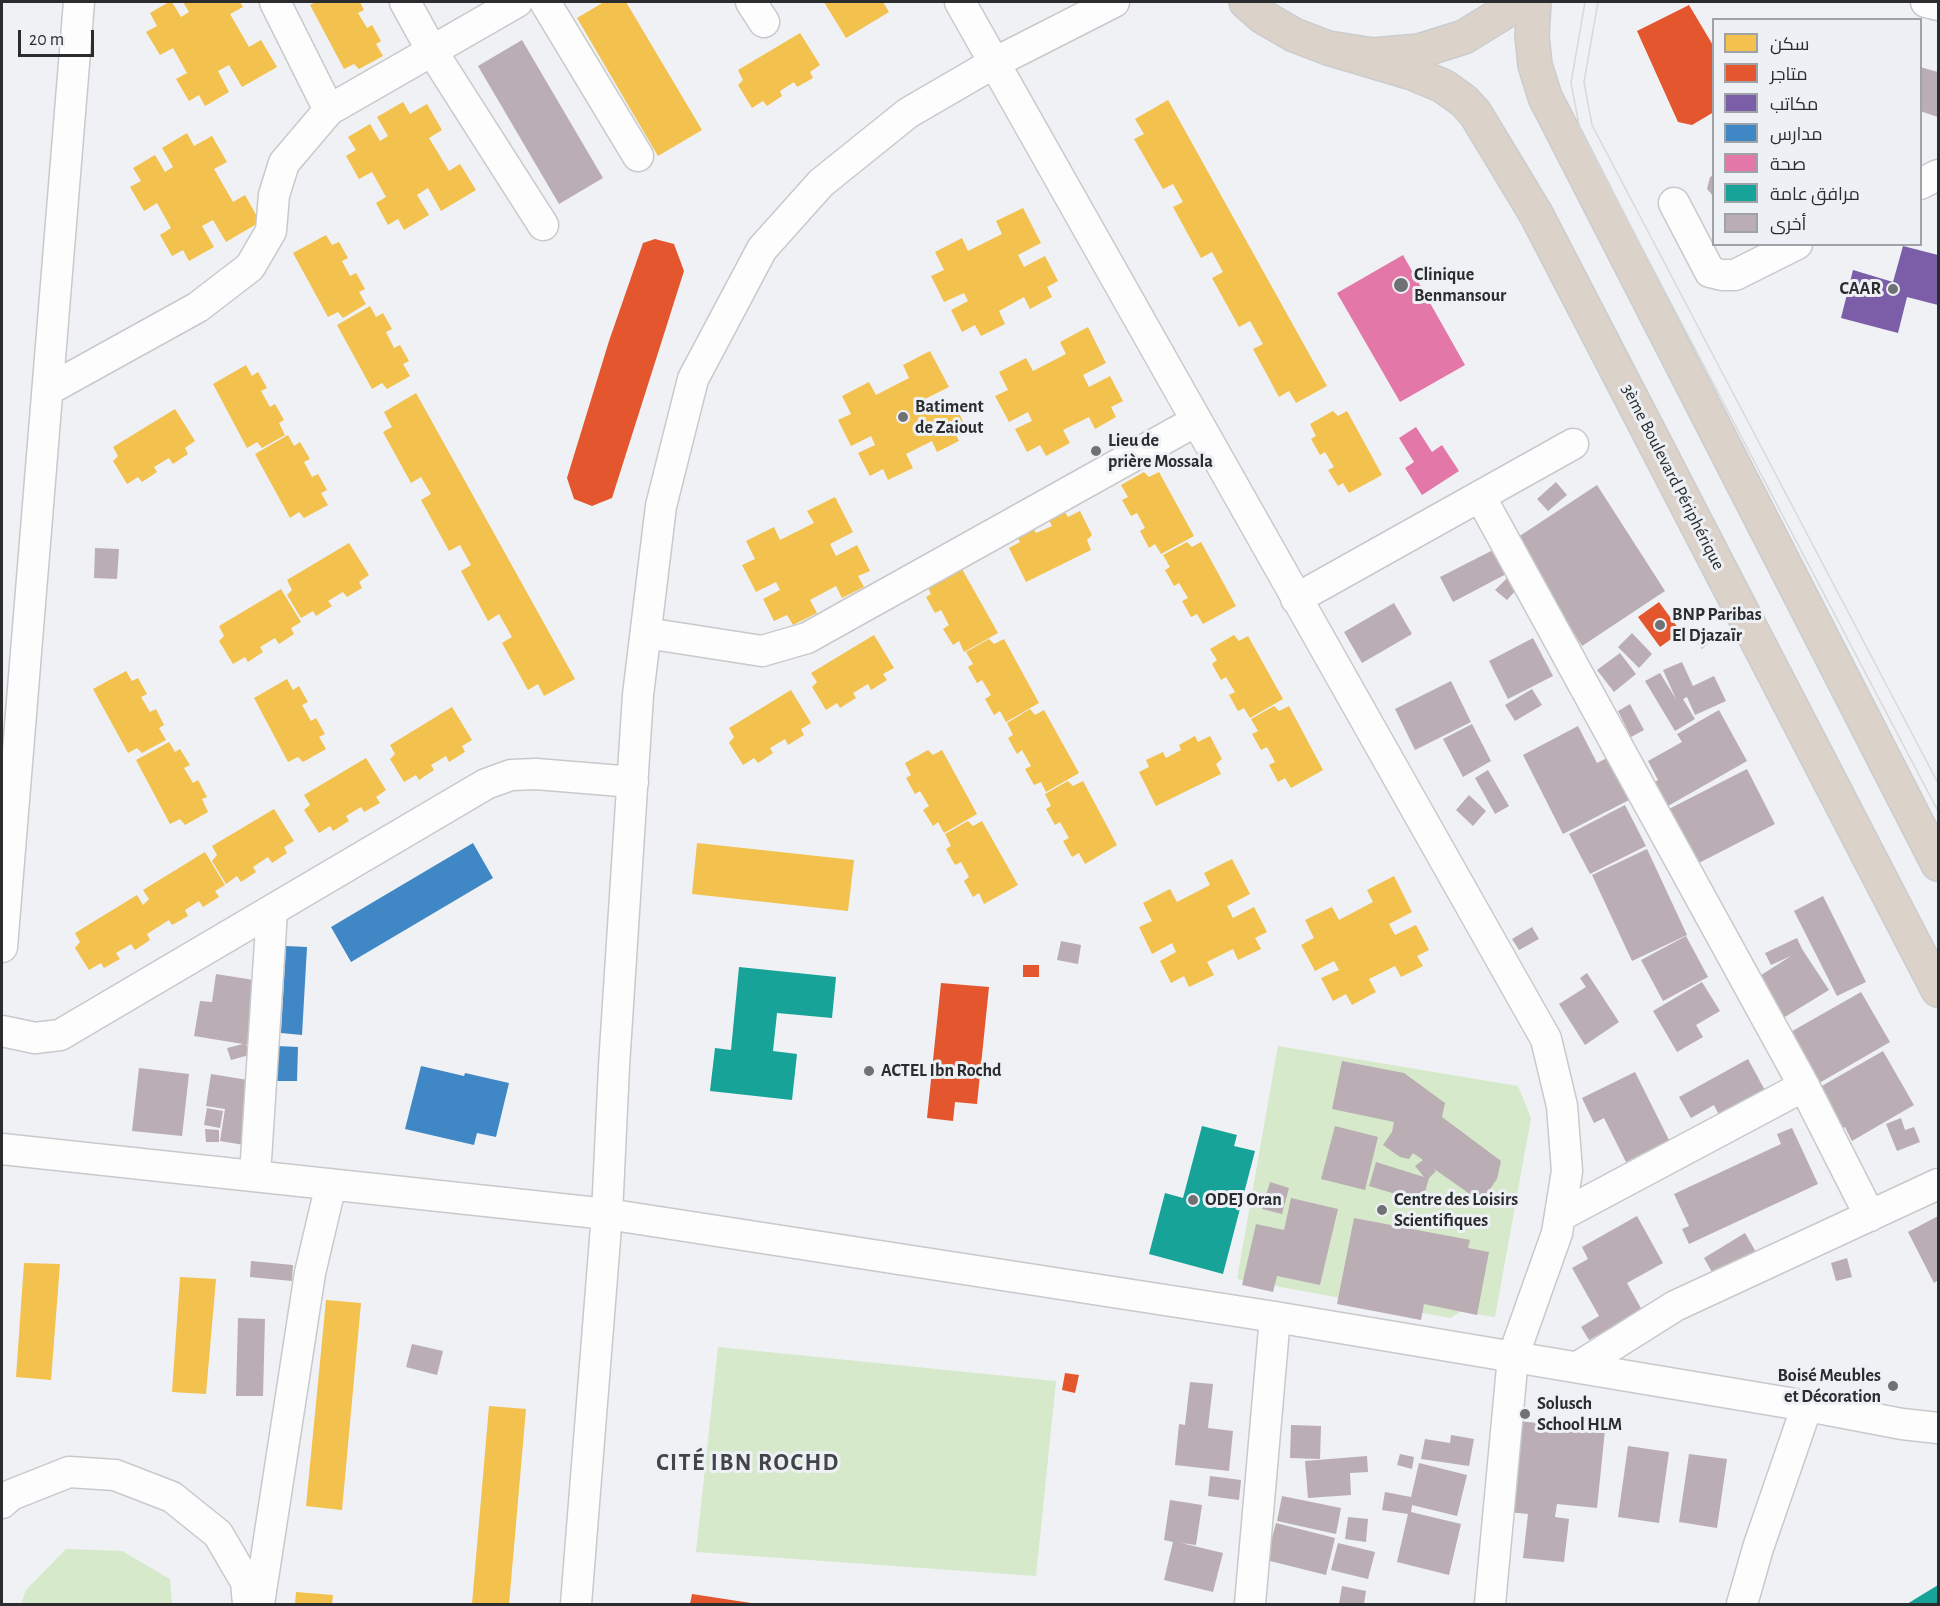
<!DOCTYPE html>
<meta charset="utf-8">
<style>
body{margin:0}
#map{position:relative;width:1940px;height:1606px;overflow:hidden;background:#eff1f4;font-family:"Alegreya Sans",Cairo,sans-serif}
canvas{display:block}
.frame{position:absolute;inset:0;border:3px solid #2b2c2e;pointer-events:none}
.legend{position:absolute;left:1712px;top:18px;width:210px;height:228px;box-sizing:border-box;background:#edf1f6;border:2px solid #9fa2a6;margin:0;padding:8px 10px;list-style:none;font-size:18px;color:#2b2c2e}
.legend li{display:flex;align-items:center;gap:12px;height:30px}
.legend b{width:30px;border:2px solid #9fa2a6}
.scale{position:absolute;left:18px;top:30px;width:76px;height:27px;box-sizing:border-box;border:3px solid #2b2c2e;border-top:0;padding-left:8px;font-size:18px;line-height:21px;white-space:nowrap;color:#2b2c2e;-webkit-text-stroke:4px #edf1f6;paint-order:stroke}
</style>
<div id="map">
<canvas width="1940" height="1606"></canvas>
<div class="frame"></div>
<ul class="legend">
<li><b style="height:16px;background:#f2c14e"></b>سكن</li>
<li><b style="height:16px;background:#e4572e"></b>متاجر</li>
<li><b style="height:16px;background:#7b5ea7"></b>مكاتب</li>
<li><b style="height:16px;background:#3f88c5"></b>مدارس</li>
<li><b style="height:16px;background:#e377a8"></b>صحة</li>
<li><b style="height:16px;background:#17a398"></b>مرافق عامة</li>
<li><b style="height:16px;background:#baadb3"></b>أخرى</li>
</ul>
<div class="scale">20 m</div>
</div>
<script>
const g = document.querySelector('canvas').getContext('2d');
g.lineJoin = 'round';
function fill(path, color) { g.fillStyle = color; g.fill(path, 'evenodd'); }
const toPath = rows => new Path2D(rows.map(r => 'M' + r).join(''));
function strokePath(path, color, width, dash) { g.strokeStyle = color; g.lineWidth = width; g.lineCap = dash ? 'butt' : 'round'; g.setLineDash(dash || []); g.stroke(path); }
function label(font, color, halo, rows, align = 'center') {
  g.font = font + ' "Alegreya Sans",sans-serif'; g.lineWidth = 6; g.setLineDash([]); g.textBaseline = 'middle'; g.strokeStyle = halo; g.fillStyle = color; for (const [text, x, y, turn = 0] of rows) {
    g.save(); g.translate(x, y); g.rotate((+turn || 0) * Math.PI / 180); g.textAlign = isNaN(turn) ? turn : align; if (halo) g.strokeText(text, 0, 0); g.fillText(text, 0, 0); g.restore();
  }
}
const green = toPath([
 [1278,1046,1518,1086,1531,1118,1495,1317,1469,1313,1464,1310,1450,1318,1237,1279],
 [718,1347,1056,1381,1036,1576,696,1552],
 [66,1549,122,1551,170,1579,172,1604,21,1604,26,1590]
]);
const homes = toPath([
 [169,2,172,2,181,17,189,12,183,2,240,2,243,7,230,14,249,47,261,40,277,67,242,87,229,65,218,71,229,92,205,106,199,95,189,101,176,79,187,73,173,48,160,55,146,32,157,26,150,13],
 [316,2,360,2,364,10,358,13,367,28,372,25,381,41,376,44,383,56,359,69,354,64,344,69,310,5],
 [604,2,626,2,702,130,658,156,577,18],
 [824,2,883,2,889,12,846,38],
 [800,33,820,65,810,72,813,78,797,87,794,82,780,91,782,96,767,106,763,101,752,108,738,85,743,80,738,70],
 [1168,100,1327,386,1296,403,1289,391,1279,397,1253,349,1263,344,1250,321,1239,327,1212,278,1223,272,1212,252,1201,258,1173,207,1183,202,1173,184,1163,189,1134,139,1144,134,1135,119],
 [403,102,410,114,427,104,442,130,429,138,449,171,460,164,476,190,441,211,428,188,417,195,429,215,404,230,398,219,388,225,376,203,386,197,372,172,359,179,346,156,356,150,348,137,370,124,380,141,388,136,377,117],
 [187,133,194,146,212,136,227,162,214,169,233,202,245,195,260,222,226,242,213,220,202,226,214,247,189,261,183,250,172,256,160,235,171,228,157,203,144,211,130,187,141,181,133,168,155,155,165,172,173,167,162,148],
 [1023,208,1041,243,1018,255,1024,267,1045,256,1058,281,1047,287,1052,297,1030,309,1024,297,999,311,1005,324,981,336,975,325,962,332,951,310,968,301,964,293,944,302,931,276,944,270,935,252,962,238,968,251,1002,234,996,221],
 [326,235,332,245,339,242,348,258,342,261,350,276,356,273,365,289,359,292,366,304,343,318,338,312,328,317,293,253],
 [370,306,376,317,383,313,392,329,386,332,394,348,400,345,409,361,403,364,410,376,387,389,382,383,372,389,337,325],
 [1088,327,1106,363,1083,375,1089,387,1110,376,1123,401,1111,407,1116,417,1095,429,1089,417,1063,430,1070,443,1046,456,1040,445,1027,452,1015,429,1032,421,1028,412,1009,422,995,396,1008,390,999,372,1026,358,1033,371,1066,354,1060,342],
 [930,351,949,387,925,399,932,411,952,400,965,425,954,431,959,441,937,452,932,441,906,454,913,468,888,480,883,469,870,476,858,453,875,445,871,436,851,446,838,420,851,414,842,396,869,382,876,395,909,378,903,365],
 [246,365,252,376,258,372,267,388,261,391,270,407,275,404,284,420,279,423,285,435,262,448,257,442,247,448,213,384],
 [416,393,575,679,544,696,538,684,528,690,502,643,512,637,499,614,488,621,461,571,471,565,460,545,449,551,421,500,431,494,421,477,411,483,383,432,392,427,384,412],
 [175,409,195,441,185,448,188,454,173,464,169,458,154,467,157,472,142,482,138,477,127,484,113,461,118,456,113,447],
 [1333,411,1338,416,1347,411,1382,475,1349,493,1343,483,1338,486,1328,470,1334,467,1325,452,1320,455,1311,439,1316,436,1310,424],
 [288,435,294,446,300,442,310,459,304,462,312,477,318,474,327,490,321,493,328,505,304,518,299,512,290,518,255,454],
 [1144,472,1149,477,1159,472,1194,536,1161,554,1155,544,1149,548,1140,531,1145,528,1137,513,1131,516,1122,500,1128,497,1121,485],
 [835,497,853,532,830,544,836,556,857,545,870,571,858,576,864,587,842,598,836,586,810,600,817,613,793,625,787,615,774,621,763,599,780,590,776,582,756,592,742,565,755,559,746,541,774,527,780,540,814,523,807,511],
 [1080,511,1092,535,1087,540,1091,550,1026,582,1009,548,1020,542,1017,536,1033,527,1036,533,1052,526,1049,520,1065,512,1068,517],
 [1187,542,1192,547,1201,542,1236,606,1203,624,1197,614,1191,617,1182,601,1188,598,1179,583,1174,586,1165,570,1170,567,1163,555],
 [349,543,369,575,359,582,362,588,347,597,343,592,328,601,332,606,316,616,313,611,301,618,287,595,292,590,287,580],
 [948,569,953,574,962,569,998,633,964,652,959,641,953,645,943,629,949,625,941,610,935,613,926,597,931,594,925,582],
 [281,589,301,622,291,628,294,634,279,644,275,638,260,647,263,652,248,662,245,657,233,664,219,641,224,636,219,626],
 [874,635,894,668,883,674,887,680,871,690,868,684,853,693,856,698,840,708,837,703,826,710,812,687,817,682,811,673],
 [1234,635,1239,641,1248,636,1283,699,1250,718,1244,708,1238,711,1229,695,1235,692,1226,677,1221,680,1212,664,1217,660,1210,649],
 [989,639,994,644,1004,639,1039,703,1006,722,1000,711,994,715,985,699,991,695,982,680,977,683,968,667,973,664,966,652],
 [126,671,132,681,138,678,147,694,141,697,150,712,156,709,164,725,159,728,166,740,142,753,137,748,128,753,93,689],
 [287,679,293,690,299,686,308,702,302,705,311,721,316,718,325,734,319,737,326,749,303,762,298,757,288,762,254,698],
 [791,690,811,723,801,729,804,735,788,745,785,739,770,748,773,753,758,763,754,758,743,765,729,743,734,737,729,728],
 [1274,706,1279,711,1289,706,1323,770,1291,788,1285,778,1278,782,1269,765,1275,762,1267,747,1261,750,1252,734,1258,731,1251,719],
 [452,707,472,740,462,746,465,752,449,762,446,756,431,765,434,770,419,780,416,775,404,782,390,759,395,754,390,745],
 [1030,709,1035,715,1044,710,1079,773,1046,792,1041,782,1034,785,1025,769,1031,766,1022,750,1017,754,1008,738,1013,735,1007,723],
 [1195,736,1198,742,1210,736,1222,759,1216,764,1221,774,1156,806,1139,772,1149,767,1146,760,1163,752,1166,758,1181,750,1179,745],
 [169,742,175,752,180,749,190,765,184,768,193,783,198,780,207,797,202,799,208,812,185,825,180,819,170,824,136,760],
 [928,750,933,755,942,750,977,814,944,833,938,822,933,826,923,810,929,806,920,791,915,794,906,778,911,775,905,763],
 [366,758,386,790,376,797,380,803,364,812,361,807,346,816,349,821,333,831,330,826,319,833,304,810,310,805,304,795],
 [1068,781,1073,786,1083,781,1117,845,1085,864,1079,853,1072,857,1063,841,1069,838,1060,822,1055,825,1046,809,1051,806,1045,794],
 [274,809,294,841,284,847,287,853,272,863,268,857,253,867,256,872,241,882,237,876,226,884,212,861,217,855,212,846],
 [968,821,973,826,982,821,1018,885,984,904,979,893,973,897,964,881,969,877,961,862,955,865,946,849,951,846,945,834],
 [697,843,854,860,848,911,692,894],
 [205,852,225,885,215,891,219,897,203,907,199,901,185,910,188,916,172,925,169,920,147,934,150,940,135,950,131,944,116,953,120,959,104,968,101,963,89,970,75,948,80,942,75,933,137,895,143,905,149,899,143,890],
 [1232,859,1250,894,1227,906,1233,918,1254,907,1267,932,1255,938,1261,949,1238,960,1233,949,1207,962,1214,975,1189,987,1184,976,1171,983,1160,961,1176,952,1172,943,1152,954,1139,927,1152,921,1143,903,1170,889,1177,902,1210,885,1204,873],
 [1394,876,1412,912,1389,924,1395,935,1416,925,1429,950,1417,956,1423,966,1401,977,1395,966,1369,979,1376,992,1352,1005,1346,994,1333,1001,1321,978,1339,970,1334,961,1315,971,1301,945,1314,938,1305,920,1332,907,1339,920,1373,902,1367,890],
 [24,1263,60,1264,51,1380,16,1377],
 [180,1277,216,1279,206,1394,172,1392],
 [326,1300,361,1303,342,1510,306,1506],
 [489,1406,526,1409,509,1604,472,1604],
 [296,1592,333,1595,332,1604,295,1604]
]);
const shops = toPath([
 [1689,5,1714,47,1714,112,1692,125,1678,122,1637,31],
 [655,239,674,244,684,271,612,498,592,506,574,499,567,478,609,341,643,243],
 [1659,602,1681,632,1660,647,1638,617],
 [1023,965,1039,965,1039,977,1023,977],
 [941,983,989,987,977,1104,955,1102,953,1121,927,1118],
 [1065,1373,1079,1375,1075,1393,1062,1390],
 [692,1594,751,1603,751,1604,690,1604]
]);
const offices = toPath([
 [1903,246,1938,255,1938,305,1907,297,1898,333,1841,318,1853,270,1893,282]
]);
const schools = toPath([
 [473,843,493,878,351,962,331,927],
 [286,946,307,947,302,1035,281,1033],
 [277,1046,298,1047,297,1081,277,1081],
 [421,1066,464,1076,465,1073,509,1083,496,1137,477,1133,474,1145,405,1129]
]);
const health = toPath([
 [1403,255,1465,365,1400,402,1337,293],
 [1416,427,1432,452,1442,445,1459,471,1422,495,1405,468,1414,462,1399,438]
]);
const public = toPath([
 [739,967,836,977,832,1018,777,1013,773,1051,797,1054,792,1100,710,1091,715,1048,731,1050],
 [1202,1126,1237,1135,1234,1146,1255,1151,1223,1274,1149,1254,1165,1193,1183,1198],
 [1938,1585,1938,1604,1907,1604]
]);
const building = toPath([
 [522,40,603,178,559,204,478,66],
 [1920,67,1938,72,1938,117,1920,111],
 [1714,175,1714,197,1707,189,1710,177],
 [1556,482,1567,495,1548,511,1537,499],
 [1597,485,1665,591,1582,646,1557,606,1509,543],
 [95,548,119,549,117,579,94,578],
 [1497,548,1510,572,1453,602,1440,577],
 [1508,577,1519,587,1507,600,1495,590],
 [1394,603,1412,634,1362,663,1344,632],
 [1700,628,1711,641,1702,649,1691,635],
 [1632,633,1652,654,1639,668,1618,647],
 [1533,638,1553,676,1508,699,1489,661],
 [1620,653,1636,674,1614,692,1597,670],
 [1682,662,1693,686,1714,676,1726,701,1695,715,1687,697,1683,699,1695,719,1675,731,1645,681,1660,673,1676,699,1663,670],
 [1451,681,1471,722,1415,750,1395,709],
 [1532,689,1542,705,1515,721,1505,705],
 [1630,704,1644,730,1631,737,1618,711],
 [1719,710,1747,761,1661,810,1647,787,1658,780,1648,761,1682,742,1677,734],
 [1472,724,1491,761,1463,777,1443,739],
 [1578,726,1597,763,1609,757,1631,799,1563,834,1523,755],
 [1747,769,1775,824,1691,867,1663,812],
 [1488,770,1509,806,1495,814,1475,778],
 [1469,795,1486,811,1473,826,1456,810],
 [1625,805,1646,846,1590,874,1569,834],
 [1647,849,1687,935,1632,961,1592,875],
 [1823,896,1866,982,1837,996,1794,911],
 [1532,927,1539,939,1519,950,1512,939],
 [1686,936,1708,977,1663,1001,1641,960],
 [1797,938,1802,949,1829,990,1780,1020,1755,979,1791,956,1771,965,1765,953],
 [1061,941,1081,945,1078,964,1057,960],
 [1587,973,1619,1022,1585,1045,1559,1004,1586,987,1580,978],
 [216,974,260,981,251,1045,246,1044,249,1055,231,1060,227,1048,243,1044,194,1036,200,1001,212,1002],
 [1702,982,1720,1011,1696,1025,1703,1037,1677,1052,1653,1011],
 [1861,992,1890,1042,1802,1093,1773,1042],
 [1883,1051,1914,1105,1852,1141,1845,1127,1829,1136,1806,1095],
 [1748,1059,1768,1096,1722,1121,1714,1105,1691,1118,1679,1097],
 [1342,1061,1404,1073,1445,1103,1442,1117,1501,1161,1497,1179,1481,1202,1433,1168,1436,1171,1429,1178,1422,1202,1369,1186,1376,1162,1424,1177,1415,1166,1423,1160,1413,1153,1409,1159,1400,1157,1383,1145,1392,1132,1394,1122,1332,1109],
 [139,1068,189,1074,182,1136,132,1131],
 [1635,1072,1669,1140,1626,1162,1604,1118,1594,1123,1582,1098],
 [211,1074,254,1081,244,1145,220,1141,225,1109,206,1106],
 [207,1108,223,1111,220,1128,204,1125],
 [1901,1118,1905,1130,1914,1127,1920,1142,1897,1151,1886,1124],
 [1335,1126,1378,1137,1365,1190,1321,1179],
 [1792,1128,1818,1184,1689,1244,1682,1229,1689,1226,1674,1194,1781,1144,1777,1134],
 [205,1129,219,1130,219,1142,206,1142],
 [1270,1182,1289,1188,1282,1214,1262,1209],
 [1291,1198,1338,1209,1320,1285,1277,1276,1273,1292,1242,1285,1256,1224,1284,1230],
 [1637,1216,1663,1263,1627,1283,1642,1310,1589,1340,1581,1327,1599,1316,1572,1268,1588,1259,1582,1247],
 [1938,1216,1938,1280,1934,1283,1908,1232],
 [1354,1218,1470,1240,1468,1248,1489,1252,1477,1315,1424,1304,1421,1320,1337,1304],
 [1745,1233,1757,1254,1716,1279,1704,1258],
 [1847,1258,1852,1277,1836,1281,1831,1263],
 [251,1261,293,1265,292,1281,250,1277],
 [238,1318,265,1319,263,1396,236,1396],
 [412,1344,443,1351,437,1375,406,1367],
 [1190,1382,1213,1384,1208,1428,1233,1431,1229,1471,1175,1465,1179,1424,1185,1425],
 [1518,1421,1605,1430,1597,1508,1557,1504,1555,1517,1569,1519,1564,1562,1523,1558,1528,1514,1508,1512],
 [1291,1425,1321,1426,1320,1459,1290,1458],
 [1451,1435,1474,1439,1469,1466,1421,1459,1425,1439,1450,1443],
 [1628,1446,1669,1452,1659,1523,1618,1517],
 [1400,1454,1414,1457,1412,1469,1397,1465],
 [1689,1454,1727,1459,1717,1528,1679,1522],
 [1367,1456,1368,1472,1350,1473,1351,1495,1308,1498,1305,1461],
 [1419,1463,1467,1475,1457,1516,1412,1505,1411,1512,1461,1524,1449,1575,1397,1562,1408,1514,1382,1510,1385,1492,1411,1497],
 [1210,1476,1241,1480,1239,1500,1208,1496],
 [1282,1496,1341,1508,1336,1534,1277,1521],
 [1170,1500,1202,1505,1196,1545,1181,1543,1223,1553,1213,1592,1164,1580,1173,1542,1164,1540],
 [1348,1517,1368,1519,1366,1542,1345,1539],
 [1276,1523,1335,1538,1326,1575,1266,1560],
 [1338,1543,1375,1552,1368,1579,1331,1570],
 [1342,1586,1366,1591,1364,1604,1339,1604]
]);
const minor = toPath([
 [275,2,329,110],
 [405,2,432,51,543,225],
 [545,2,638,156],
 [751,2,764,22],
 [960,2,1546,1039,1562,1106,1567,1171,1557,1233,1513,1357,1490,1604],
 [1926,2,1938,5],
 [1920,184,1938,175],
 [1674,203,1710,272,1722,275,1735,275,1797,244],
 [48,390,198,307,250,267,271,231,274,195,284,163,329,110,517,2],
 [1480,496,1804,1086,1870,1216],
 [1296,599,1573,444],
 [646,633,762,651,807,638,1196,421],
 [2,947,79,2],
 [2,1031,35,1038,60,1035,486,784,511,775,536,774,633,782],
 [2,1149,607,1214,1275,1317,1807,1406,1902,1424,1938,1428],
 [255,1175,272,911],
 [1560,1216,1804,1086],
 [1578,1367,1675,1306,1938,1184],
 [2,1503,11,1495,69,1472,115,1475,172,1497,218,1534,246,1582,248,1604],
 [259,1604,310,1273,331,1184],
 [576,1604,607,1214,614,1066,638,695,661,506,693,379,762,249,821,183,908,113,994,63,1114,2],
 [1250,1604,1275,1317],
 [1742,1604,1758,1548,1807,1406]
]);
const highway = toPath([
 [1246,2,1263,17,1294,35,1328,48,1373,55,1419,51,1464,37,1503,13,1515,2],
 [1534,2,1532,36,1535,65,1545,97,1938,864],
 [1328,48,1412,73,1443,86,1464,101,1475,113,1536,214,1938,990]
]);
const tram = toPath([
 [1585,2,1571,83,1580,130,1938,811],
 [1598,2,1584,82,1592,125,1938,783]
]);
const markers = [
 [1401,285,8,"#707173"],
 [1893,289,6,"#707173"],
 [903,417,6,"#707173"],
 [1096,451,6,"#707173"],
 [1660,625,6,"#707173"],
 [869,1071,6,"#707173"],
 [1193,1200,6,"#707173"],
 [1382,1210,6,"#707173"],
 [1893,1386,6,"#707173"],
 [1525,1414,6,"#707173"]
];
const poiNames = [
 ["Clinique",1414,275],
 ["Benmansour",1414,296],
 ["CAAR",1881,289,"right"],
 ["Batiment",915,407],
 ["de Zaiout",915,428],
 ["Lieu de",1108,441],
 ["prière Mossala",1108,462],
 ["BNP Paribas",1672,615],
 ["El Djazaïr",1672,636],
 ["ACTEL Ibn Rochd",881,1071],
 ["ODEJ Oran",1205,1200],
 ["Centre des Loisirs",1394,1200],
 ["Scientifiques",1394,1221],
 ["Boisé Meubles",1881,1376,"right"],
 ["et Décoration",1881,1397,"right"],
 ["Solusch",1537,1404],
 ["School HLM",1537,1425]
];
const streetNames = [
 ["3ème Boulevard Périphérique",1673,477,63]
];
const districtNames = [
 ["CITÉ IBN ROCHD",748,1463]
];
fill(green, '#d6e9cb');
fill(homes, '#f2c14e');
fill(shops, '#e4572e');
fill(offices, '#7b5ea7');
fill(schools, '#3f88c5');
fill(health, '#e377a8');
fill(public, '#17a398');
fill(building, '#baadb3');
strokePath(minor, '#c8c9cb', 33);
strokePath(highway, '#cbcccd', 36);
strokePath(minor, '#fdfdfd', 30);
strokePath(highway, '#dbd2ca', 33);
strokePath(tram, '#d7d8d8', 1.5);
for (const [x, y, r, color] of markers) { const dot = new Path2D(); dot.arc(x, y, r, 0, 2 * Math.PI); g.fillStyle = color; g.fill(dot); strokePath(dot, '#edf1f6', 2); }
label('bold 18px', '#2b2c2e', '#edf1f6', poiNames, 'left');
label('18px', '#2b2c2e', '#edf1f6', streetNames);
g.letterSpacing = '1.5px';
label('bold 24px', '#414448', '#edf1f6', districtNames);
g.letterSpacing = '0px';
</script>
